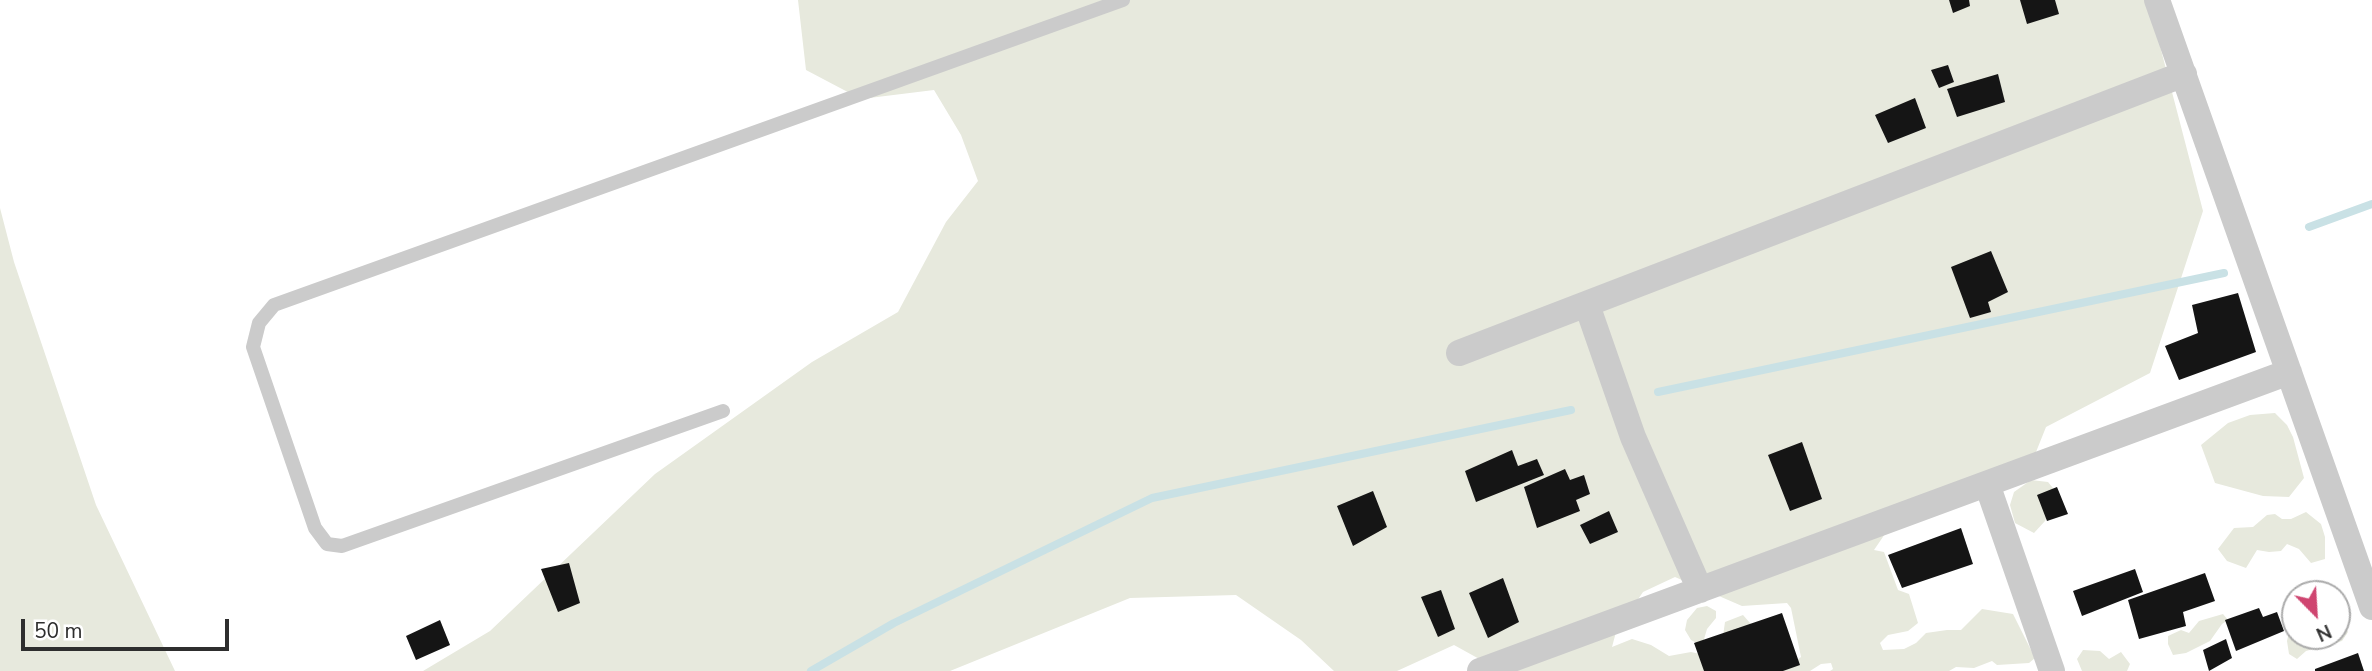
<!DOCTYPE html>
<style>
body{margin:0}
#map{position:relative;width:2372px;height:671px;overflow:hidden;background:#fff;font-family:"Nunito Sans",sans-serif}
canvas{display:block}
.north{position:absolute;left:2281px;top:580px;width:70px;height:70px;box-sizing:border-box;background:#fff;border:2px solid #ababab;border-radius:50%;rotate:156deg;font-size:19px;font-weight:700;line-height:28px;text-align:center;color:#2e2e2e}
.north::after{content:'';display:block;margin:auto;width:24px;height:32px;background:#cf4570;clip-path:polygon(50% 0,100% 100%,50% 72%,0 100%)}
.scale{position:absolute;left:21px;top:619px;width:208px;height:32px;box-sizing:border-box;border:4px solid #2e2e2e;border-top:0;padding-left:9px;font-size:21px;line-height:24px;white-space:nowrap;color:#2e2e2e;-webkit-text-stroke:5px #fff;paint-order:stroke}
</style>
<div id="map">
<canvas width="2372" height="671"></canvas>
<div class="north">N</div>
<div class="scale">50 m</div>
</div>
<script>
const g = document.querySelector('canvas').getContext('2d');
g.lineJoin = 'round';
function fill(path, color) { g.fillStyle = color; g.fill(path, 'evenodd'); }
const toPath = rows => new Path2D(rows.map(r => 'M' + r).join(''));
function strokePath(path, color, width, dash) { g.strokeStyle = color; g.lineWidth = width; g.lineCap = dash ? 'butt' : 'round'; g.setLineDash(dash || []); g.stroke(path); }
const green = toPath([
 [798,0,2148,0,2203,211,2150,373,2046,427,2030,467,1902,509,1874,550,1884,552,1898,590,1909,594,1918,623,1908,631,1888,635,1880,643,1883,650,1904,649,1916,643,1926,633,1947,630,1961,630,1982,609,2013,614,2035,658,2029,663,1997,665,1992,661,1974,668,1956,667,1949,671,1830,671,1833,669,1831,663,1821,664,1810,671,1783,671,1801,657,1791,608,1787,603,1742,606,1675,577,1643,592,1616,632,1612,647,1632,639,1651,645,1669,656,1691,652,1709,656,1722,643,1725,622,1743,615,1758,632,1733,671,1501,671,1454,645,1397,671,1334,671,1301,640,1236,595,1130,598,950,671,423,671,490,631,655,474,812,362,898,312,946,222,978,181,961,135,934,90,861,99,806,70],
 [0,208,14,262,96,505,175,671,0,671],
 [2275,413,2287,425,2293,437,2304,478,2289,497,2263,496,2215,483,2201,445,2228,423,2250,415],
 [2031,480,2048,482,2057,493,2045,521,2034,533,2015,523,2010,505,2014,492],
 [2306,512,2321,524,2325,537,2325,559,2311,563,2299,549,2287,544,2281,551,2269,552,2257,550,2246,568,2227,561,2218,549,2234,528,2253,527,2267,515,2275,514,2282,519,2291,519],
 [1707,606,1716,611,1716,618,1707,629,1702,646,1691,640,1685,630,1687,620,1697,608],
 [2223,614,2228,620,2222,624,2210,641,2186,653,2173,655,2168,644,2168,636,2181,630,2189,633,2199,621],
 [2295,616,2295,636,2337,636,2337,627,2343,626,2348,632,2342,641,2306,651,2297,659,2289,654,2287,641,2292,618],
 [2083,650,2100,651,2109,659,2121,652,2130,664,2127,671,2082,671,2077,659]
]);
const stream = toPath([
 [2309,227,2372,204],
 [1658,392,2224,273],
 [811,671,894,623,1152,498,1571,410]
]);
const building = toPath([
 [1949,0,1969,0,1970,6,1953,13],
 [2020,0,2055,0,2059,14,2027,24],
 [1948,65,1954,82,1939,88,1931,70],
 [1998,74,2005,102,1957,117,1947,89],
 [1915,98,1926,128,1888,143,1875,115],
 [1991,251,2008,292,1988,302,1991,312,1970,318,1951,267],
 [2238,293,2256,352,2179,380,2165,346,2198,333,2192,305],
 [1802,442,1822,499,1790,511,1768,455],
 [1512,450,1518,466,1537,459,1544,475,1476,502,1465,471],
 [1565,469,1570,480,1584,475,1590,494,1576,500,1580,511,1537,528,1524,487],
 [2057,487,2068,514,2047,521,2037,495],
 [1373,491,1387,527,1353,546,1337,506],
 [1609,511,1618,532,1590,544,1580,525],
 [1961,528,1973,564,1902,588,1888,555],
 [569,563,580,603,558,612,541,569],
 [2135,569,2143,592,2082,616,2073,591],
 [2205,573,2215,601,2183,612,2186,626,2139,639,2128,600],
 [1503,578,1519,622,1488,638,1469,593],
 [1441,590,1455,629,1438,637,1421,597],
 [2259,608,2263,617,2277,612,2284,631,2236,651,2225,620],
 [1782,613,1800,665,1783,671,1704,671,1694,643],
 [440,620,450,645,416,660,406,636],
 [2226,639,2232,658,2209,671,2203,650],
 [2358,653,2364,671,2315,671,2315,669]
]);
const service = toPath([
 [723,411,342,546,327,544,315,528,253,347,259,323,274,305,1123,0]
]);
const minor = toPath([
 [2157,0,2372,607],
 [1587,305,1633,437,1700,590],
 [1459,353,2184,74],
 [1987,484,2052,671],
 [1480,671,2289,372]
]);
fill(green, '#e7e9dd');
strokePath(stream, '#c9e1e5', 8);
fill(building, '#151515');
strokePath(service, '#cbcbcb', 14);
strokePath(minor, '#cbcbcb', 26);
</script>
